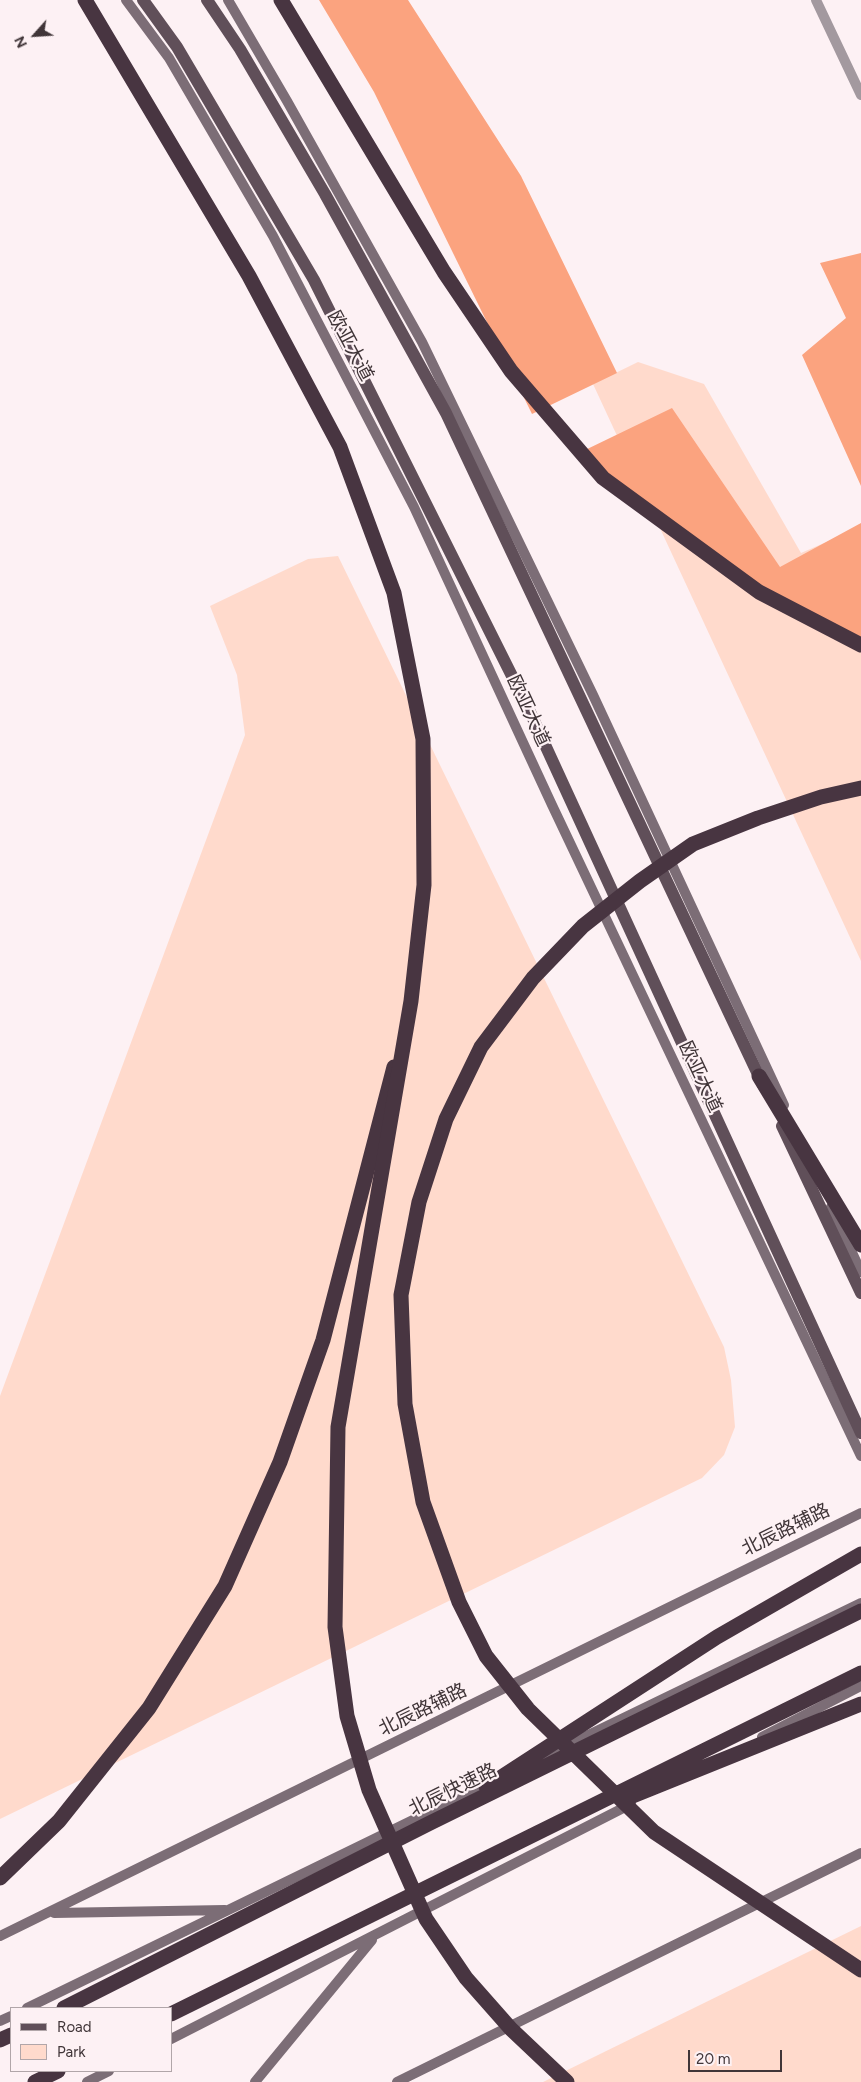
<!DOCTYPE html>
<meta charset="utf-8">
<style>
body{margin:0}
#map{position:relative;width:861px;height:2082px;overflow:hidden;background:#fdf1f4;font-family:Figtree,sans-serif}
canvas{display:block}
.legend{position:absolute;left:10px;top:2007px;width:162px;height:65px;box-sizing:border-box;background:#fdf1f4;border:1px solid #b1a6a9;margin:0;padding:6px 9px;list-style:none;font-size:15px;color:#403538}
.legend li{display:flex;align-items:center;gap:10px;height:25px}
.legend b{width:25px;border:1px solid #b1a6a9}
.north{position:absolute;left:10px;top:10px;width:50px;height:50px;-webkit-text-stroke:4px #fdf1f4;paint-order:stroke;rotate:244deg;font-size:14px;font-weight:700;line-height:20px;text-align:center;color:#403538}
.north::after{content:'';display:block;margin:auto;width:18px;height:22px;background:#403538;clip-path:polygon(50% 0,100% 100%,50% 72%,0 100%)}
.scale{position:absolute;left:688px;top:2050px;width:94px;height:22px;box-sizing:border-box;border:2px solid #403538;border-top:0;padding-left:6px;font-size:15px;line-height:18px;white-space:nowrap;color:#403538;-webkit-text-stroke:4px #fdf1f4;paint-order:stroke}
</style>
<div id="map">
<canvas width="861" height="2082"></canvas>
<ul class="legend">
<li><b style="height:6px;background:#604f59"></b>Road</li>
<li><b style="height:14px;background:#ffdacc"></b>Park</li>
</ul>
<div class="north">N</div>
<div class="scale">20 m</div>
</div>
<script>
const g = document.querySelector('canvas').getContext('2d');
g.lineJoin = 'round';
function fill(path, color) { g.fillStyle = color; g.fill(path, 'evenodd'); }
const toPath = rows => new Path2D(rows.map(r => 'M' + r).join(''));
function strokePath(path, color, width, dash) { g.strokeStyle = color; g.lineWidth = width; g.lineCap = dash ? 'butt' : 'round'; g.setLineDash(dash || []); g.stroke(path); }
function label(font, color, halo, rows, align = 'center') {
  g.font = font + ' Figtree,"Noto Sans SC",sans-serif'; g.lineWidth = 4.5; g.setLineDash([]); g.textBaseline = 'middle'; g.strokeStyle = halo; g.fillStyle = color; for (const [text, x, y, turn = 0] of rows) {
    g.save(); g.translate(x, y); g.rotate((+turn || 0) * Math.PI / 180); g.textAlign = isNaN(turn) ? turn : align; if (halo) g.strokeText(text, 0, 0); g.fillText(text, 0, 0); g.restore();
  }
}
const green = toPath([
 [638,362,704,384,801,553,861,527,861,961,593,384],
 [338,556,724,1347,731,1380,735,1427,724,1455,702,1478,0,1819,0,1396,245,735,237,675,210,606,308,559],
 [861,1926,861,2082,543,2082]
]);
const forest = toPath([
 [319,0,408,0,521,176,617,373,532,414,374,92],
 [861,253,861,486,802,355,846,318,820,263],
 [672,408,780,567,861,523,861,643,700,555,581,452]
]);
const street = toPath([
 [816,0,861,95]
]);
const secondary = toPath([
 [126,0,169,58,273,236,414,507,552,805,861,1456],
 [228,0,287,101,422,342,593,695,784,1105],
 [831,1207,861,1272],
 [762,1737,861,1686],
 [543,1757,861,1603],
 [54,1913,225,1910],
 [0,1936,861,1513],
 [27,2008,491,1782],
 [0,2021,11,2016],
 [171,2039,631,1804],
 [87,2082,109,2071],
 [255,2082,372,1940],
 [397,2082,861,1853]
]);
const primary = toPath([
 [143,0,177,47,314,280,530,712,861,1433],
 [207,0,240,49,325,194,446,413,763,1085],
 [782,1126,861,1293]
]);
const highway = toPath([
 [281,0,444,272,511,371,603,478,759,592,861,645],
 [0,1878,59,1821,149,1708,225,1586,280,1462,323,1340,394,1067],
 [0,2040,11,2035],
 [35,2082,58,2071]
]);
const highwayBridge = toPath([
 [85,0,249,276,340,447,394,593,423,739,424,885,411,1001,338,1427,335,1627,347,1716,369,1790,426,1919,466,1978,511,2029,567,2082],
 [861,788,821,797,758,818,693,844,640,881,583,926,533,978,481,1047,446,1119,419,1202,401,1295,405,1404,423,1502,459,1602,486,1656,528,1709,654,1832,861,1970],
 [759,1076,861,1245],
 [486,1787,717,1637,861,1554],
 [630,1797,861,1704],
 [64,2008,430,1823,861,1611],
 [171,2014,861,1673]
]);
const streetNames = [
 ["欧亚大道",350,346,62],
 ["欧亚大道",528,711,65],
 ["欧亚大道",700,1077,65],
 ["北辰路辅路",786,1530,-26],
 ["北辰路辅路",423,1710,-26],
 ["北辰快速路",453,1790,-26]
];
fill(green, '#ffdacc');
fill(forest, '#fba37f');
strokePath(street, '#a3999f', 10);
strokePath(secondary, '#7c6d76', 10);
strokePath(primary, '#604f59', 12);
strokePath(highway, '#483541', 15);
strokePath(highwayBridge, '#483541', 15);
label('19px', '#403538', '#fdf1f4', streetNames);
</script>
